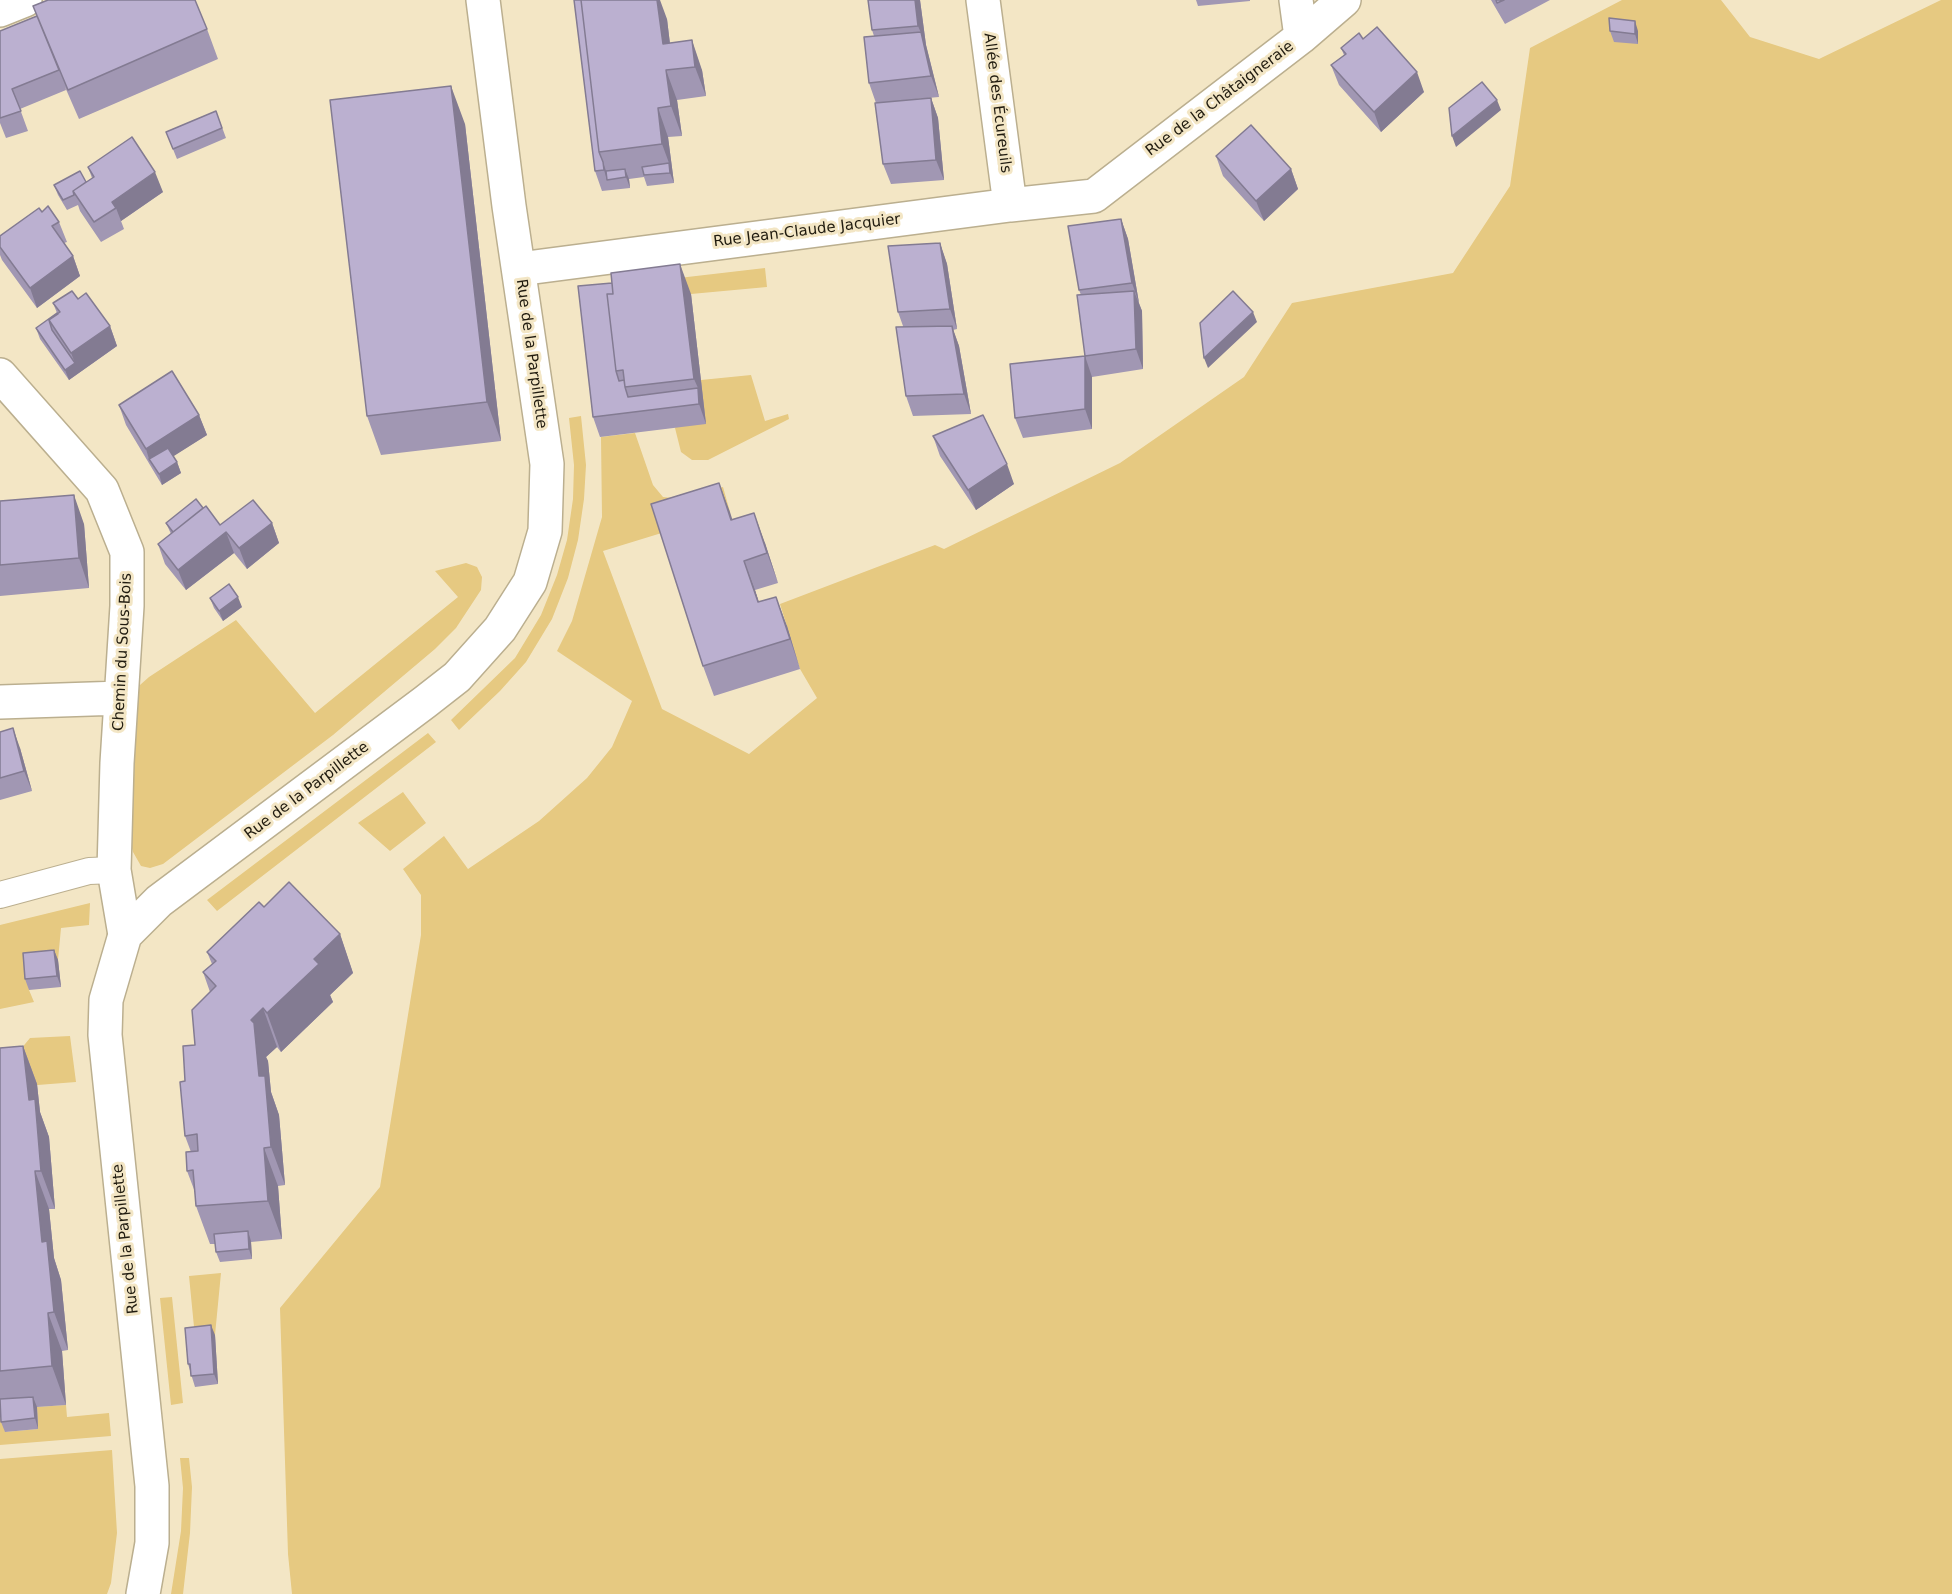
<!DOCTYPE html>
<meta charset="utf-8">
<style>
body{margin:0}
canvas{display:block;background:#f3e6c5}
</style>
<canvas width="1952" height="1594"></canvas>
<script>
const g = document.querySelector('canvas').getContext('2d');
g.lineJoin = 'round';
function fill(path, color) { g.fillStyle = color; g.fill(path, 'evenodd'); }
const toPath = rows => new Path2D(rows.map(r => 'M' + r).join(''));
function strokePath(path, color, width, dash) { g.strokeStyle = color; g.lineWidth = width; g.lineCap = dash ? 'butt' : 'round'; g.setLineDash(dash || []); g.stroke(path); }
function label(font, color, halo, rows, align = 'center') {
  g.font = font + ' "DejaVu Sans",sans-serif'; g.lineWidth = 6; g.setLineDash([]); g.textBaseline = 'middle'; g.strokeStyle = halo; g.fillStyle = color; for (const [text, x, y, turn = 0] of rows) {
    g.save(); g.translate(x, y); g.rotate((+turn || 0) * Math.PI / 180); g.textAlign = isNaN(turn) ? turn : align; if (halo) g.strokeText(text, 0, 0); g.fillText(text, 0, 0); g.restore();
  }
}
const green = toPath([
 [1622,0,1721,0,1750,37,1819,59,1941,0,1952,0,1952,1594,292,1594,288,1554,280,1308,380,1187,421,935,421,895,403,869,444,836,468,869,539,821,587,778,612,747,632,701,557,651,572,621,602,517,601,437,635,433,653,485,663,497,672,498,723,487,730,512,603,551,662,709,749,754,817,698,800,669,780,604,935,545,944,549,1120,463,1244,377,1292,303,1453,273,1510,186,1530,48],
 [765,268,767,287,691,294,584,289],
 [751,375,765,421,788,414,789,419,708,460,692,460,681,452,675,428,701,380],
 [581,416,586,465,584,499,578,540,568,578,552,619,526,662,500,691,459,730,451,720,515,658,541,615,557,575,567,540,573,499,574,465,569,418],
 [466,563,477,567,482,577,481,590,456,628,435,649,333,735,163,864,150,868,141,866,133,852,130,840,136,702,140,685,149,677,236,620,315,713,458,597,435,571],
 [428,733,436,742,217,911,207,900],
 [403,792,426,823,390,851,358,823],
 [90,903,89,925,61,928,58,960,26,964,29,990,34,1002,0,1009,0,925],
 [70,1036,76,1082,12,1087,11,1061,30,1038],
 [221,1273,215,1335,195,1337,189,1276],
 [172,1297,183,1403,171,1405,160,1298],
 [66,1405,67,1417,109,1413,111,1436,0,1445,0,1419,4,1418,5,1432,38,1429,37,1407],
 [112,1450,117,1533,111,1583,107,1594,0,1594,0,1459],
 [180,1458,189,1458,192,1487,190,1533,183,1594,171,1594,181,1531,183,1488]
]);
const pedestrian = toPath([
 [0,895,89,871,114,870]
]);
const minor = toPath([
 [983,0,1010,205],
 [1296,0,1301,37],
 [0,10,25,0],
 [519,269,1010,205,1094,196,1301,37,1344,0],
 [0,375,102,490,127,552,127,606,117,763,114,870,125,935],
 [0,702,121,698]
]);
const tertiary = toPath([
 [143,1594,152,1543,152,1486,105,1035,106,1000,125,935,159,901,425,702,457,677,500,629,530,582,545,531,547,464,509,206,483,0]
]);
const wall = toPath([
 [574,0,667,19,670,44,702,70,706,96,677,100,682,136,668,137,674,183,647,186,644,177,629,179,630,188,602,191,595,171],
 [920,0,926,45,939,97,905,100,931,98,938,118,944,180,891,184,883,164,876,103,869,83,874,36,872,30],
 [1196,0,1250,0,1250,1,1198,6],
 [1491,0,1550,0,1505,24],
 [207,29,218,59,79,119,65,87,66,90,20,109,28,131,6,138,0,123,0,31],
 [1610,31,1638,31,1638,44,1614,42],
 [1363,39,1424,92,1381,132,1339,85,1331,65,1344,55,1341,48],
 [216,111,226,138,177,159,166,132],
 [465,124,501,441,381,455,367,416],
 [1216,156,1291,169,1298,189,1264,221,1223,176],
 [88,167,163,192,121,221,124,229,101,242,80,211,78,205,67,210,58,195,54,185,86,182,92,178],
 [42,212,59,222,67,242,64,243,73,256,80,276,37,308,2,260,0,255,0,236],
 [1121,219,1128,239,1139,303,1142,311,1143,369,1092,377,1092,429,1023,438,1015,418,1085,356,1081,295,1079,290],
 [940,243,947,264,957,329,953,330,959,346,971,414,913,416,906,396,903,326,898,312],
 [578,286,691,294,706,424,600,437,593,417],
 [53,303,110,326,117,346,69,380,40,339,36,328,57,313],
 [119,405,199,415,207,435,173,456,177,462,181,473,162,485,126,425],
 [933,436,1014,484,976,510,940,456],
 [0,501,84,524,89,588,0,596],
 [203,508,220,525,272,523,279,543,247,569,234,553,186,590,165,564,158,544,171,534,166,523],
 [733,520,765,543,778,583,755,590,759,602,787,626,800,669,714,696,703,666],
 [210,598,242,607,223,621,214,608],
 [0,732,20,748,32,791,0,800],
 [264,907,340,934,353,973,330,995,333,1002,281,1052,277,1047,266,1057,268,1061,271,1092,279,1115,285,1185,278,1186,282,1239,251,1242,252,1259,220,1262,216,1252,215,1244,210,1244,196,1206,195,1192,187,1171,191,1152,185,1136,195,1045,210,992,203,972,212,964,207,952],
 [54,950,58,960,61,987,29,990,25,979],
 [23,1046,37,1084,40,1112,49,1137,55,1209,49,1209,54,1258,61,1280,68,1350,62,1351,66,1405,37,1407,38,1429,5,1432,1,1422,0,1410,0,1048],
 [215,1335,218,1384,195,1387,188,1364]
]);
const shadedWall = toPath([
 [657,0,660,0,667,19,673,69,663,44],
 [915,0,920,0,926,45,939,97,931,76,921,33,918,26],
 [1635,21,1638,31,1638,44,1635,34],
 [692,40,702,70,706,96,695,67],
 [666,70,677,100,682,136,671,106],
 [1417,72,1424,92,1381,132,1374,112],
 [451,86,465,124,501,441,487,402],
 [931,98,938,118,944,180,936,160],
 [1497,100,1501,110,1456,147,1452,136],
 [658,108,668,137,674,183,670,173,669,163,662,144],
 [603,162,609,180,607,180,604,170],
 [625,169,629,179,630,188,626,177],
 [1291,169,1298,189,1264,221,1256,201],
 [155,172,163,192,121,221,116,208,112,202],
 [1121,219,1128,239,1139,303,1132,283],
 [940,243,947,264,957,329,950,309],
 [73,256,80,276,37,308,30,288],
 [680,264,691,294,706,424,699,404,698,388,694,379],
 [1134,291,1142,311,1143,369,1136,349],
 [1253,312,1257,322,1208,368,1204,358],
 [110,326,117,346,69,380,65,370,75,363,71,353],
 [952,326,959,346,971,414,964,394],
 [1085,356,1092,377,1092,429,1085,409],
 [199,415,207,435,155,468,149,459,146,449],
 [177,462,181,473,162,485,159,474],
 [1007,464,1014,484,976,510,968,490],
 [719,483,730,512,742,550,731,520],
 [74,495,84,524,89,588,79,558],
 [754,513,765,543,778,583,767,553],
 [272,523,279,543,247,569,239,548],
 [226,532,234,553,186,590,178,570],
 [744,561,755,590,768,632,758,602],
 [238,597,242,607,223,621,219,611],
 [776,597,787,626,800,669],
 [13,728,20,748,32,791,24,771],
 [340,934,353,973,330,995,333,1002,281,1052,267,1013,314,959],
 [54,950,58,960,61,987,57,976],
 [263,1008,277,1047,266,1057,268,1061,271,1092,279,1115,285,1185,271,1147,259,1076,251,1020],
 [23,1046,37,1084,40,1112,49,1137,55,1209,41,1171,29,1100],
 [264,1148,278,1186,282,1239,268,1201],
 [35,1171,49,1209,54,1258,61,1280,68,1350,54,1312,42,1242],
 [248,1231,251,1241,252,1259,249,1249],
 [48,1313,62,1351,66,1405,52,1366],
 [211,1325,215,1335,218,1384,214,1374],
 [33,1397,37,1407,38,1429,35,1418]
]);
const building = toPath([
 [48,0,195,0,207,29,68,90,33,6,48,0],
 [574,0,581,0,599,152,603,162,604,170,595,171,574,0],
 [581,0,657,0,663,44,692,40,695,67,666,70,671,106,658,108,662,144,599,152,581,0],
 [868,0,915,0,918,26,872,30,868,0],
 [1496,0,1504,0,1497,3,1496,0],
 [37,16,59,70,12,89,21,111,0,118,0,31,37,16],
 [1609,18,1635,21,1635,34,1610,31,1609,18],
 [1377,27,1417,72,1374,112,1331,65,1346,54,1341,48,1359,33,1363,39,1377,27],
 [921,32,931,76,869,83,864,37,921,32],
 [1482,82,1497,100,1452,136,1449,108,1482,82],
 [451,86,487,402,367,416,330,100,451,86],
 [931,98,936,160,883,164,875,103,931,98],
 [216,111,222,128,173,149,166,132,216,111],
 [1251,125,1291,169,1256,201,1216,156,1251,125],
 [132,137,155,172,112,202,116,208,94,222,73,191,94,177,88,167,132,137],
 [669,163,670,173,644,175,642,167,669,163],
 [625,169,626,177,607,180,606,171,625,169],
 [80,171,86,182,73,191,74,195,63,200,54,185,80,171],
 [48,206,59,222,52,226,73,256,30,288,0,247,0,236,39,208,42,212,48,206],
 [1121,219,1132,283,1079,290,1068,226,1121,219],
 [940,243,950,309,898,312,888,246,940,243],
 [680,264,694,379,625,387,623,370,616,371,607,294,613,294,611,273,680,264],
 [612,283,613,294,607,294,616,371,619,381,624,380,625,387,628,397,698,388,699,404,593,417,578,286,612,283],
 [72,291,78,299,86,293,110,326,71,353,49,320,60,312,53,303,72,291],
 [1134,291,1136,349,1085,356,1085,409,1015,418,1010,364,1085,356,1077,295,1134,291],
 [1233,291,1253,312,1204,358,1200,323,1233,291],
 [57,313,58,314,49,320,52,330,75,363,65,370,36,328,57,313],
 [952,326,964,394,906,396,896,327,952,326],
 [172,371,199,415,146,449,119,405,172,371],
 [983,415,1007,464,968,490,933,436,983,415],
 [168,448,177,462,159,474,149,459,168,448],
 [719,483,731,520,754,513,767,553,744,561,758,602,776,597,790,639,703,666,651,504,719,483],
 [74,495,79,558,0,565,0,501,74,495],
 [196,499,203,508,173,532,166,523,196,499],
 [253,500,272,523,239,548,226,532,178,570,158,544,206,506,220,525,253,500],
 [229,584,238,597,219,611,210,598,229,584],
 [13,728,24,771,0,778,0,732,13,728],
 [289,882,340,934,314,959,319,964,267,1013,263,1008,251,1020,254,1023,259,1076,265,1076,271,1147,264,1148,268,1201,196,1206,193,1170,187,1171,186,1152,198,1151,197,1134,185,1136,180,1082,185,1081,183,1046,195,1045,192,1010,216,986,203,972,216,961,207,952,259,902,264,907,289,882],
 [54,950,57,976,25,979,23,953,54,950],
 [23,1046,29,1100,35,1099,41,1171,35,1171,42,1242,47,1241,54,1312,48,1313,52,1366,0,1371,0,1048,23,1046],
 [248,1231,249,1249,216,1252,214,1234,248,1231],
 [211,1325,214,1374,191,1376,190,1364,188,1364,185,1328,211,1325],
 [33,1397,35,1418,1,1422,0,1399,33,1397]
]);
const streetNames = [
 ["Rue de la Châtaigneraie",1220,99,-37],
 ["Allée des Écureuils",997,103,83],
 ["Rue Jean-Claude Jacquier",807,231,-7],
 ["Rue de la Parpillette",531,354,82],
 ["Chemin du Sous-Bois",123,652,-87],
 ["Rue de la Parpillette",307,791,-37],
 ["Rue de la Parpillette",126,1239,-96]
];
fill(green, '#e6c981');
strokePath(pedestrian, '#bbaf8f', 28);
strokePath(minor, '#bbaf8f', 36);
strokePath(tertiary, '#bbaf8f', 36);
strokePath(pedestrian, '#fff', 26);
strokePath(minor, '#fff', 33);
strokePath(tertiary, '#fff', 33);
fill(wall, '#a197b3');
fill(shadedWall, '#837b92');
fill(building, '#bbb0d0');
strokePath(building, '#837b92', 1.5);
label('15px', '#201b0f', '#f3e6c5', streetNames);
</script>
